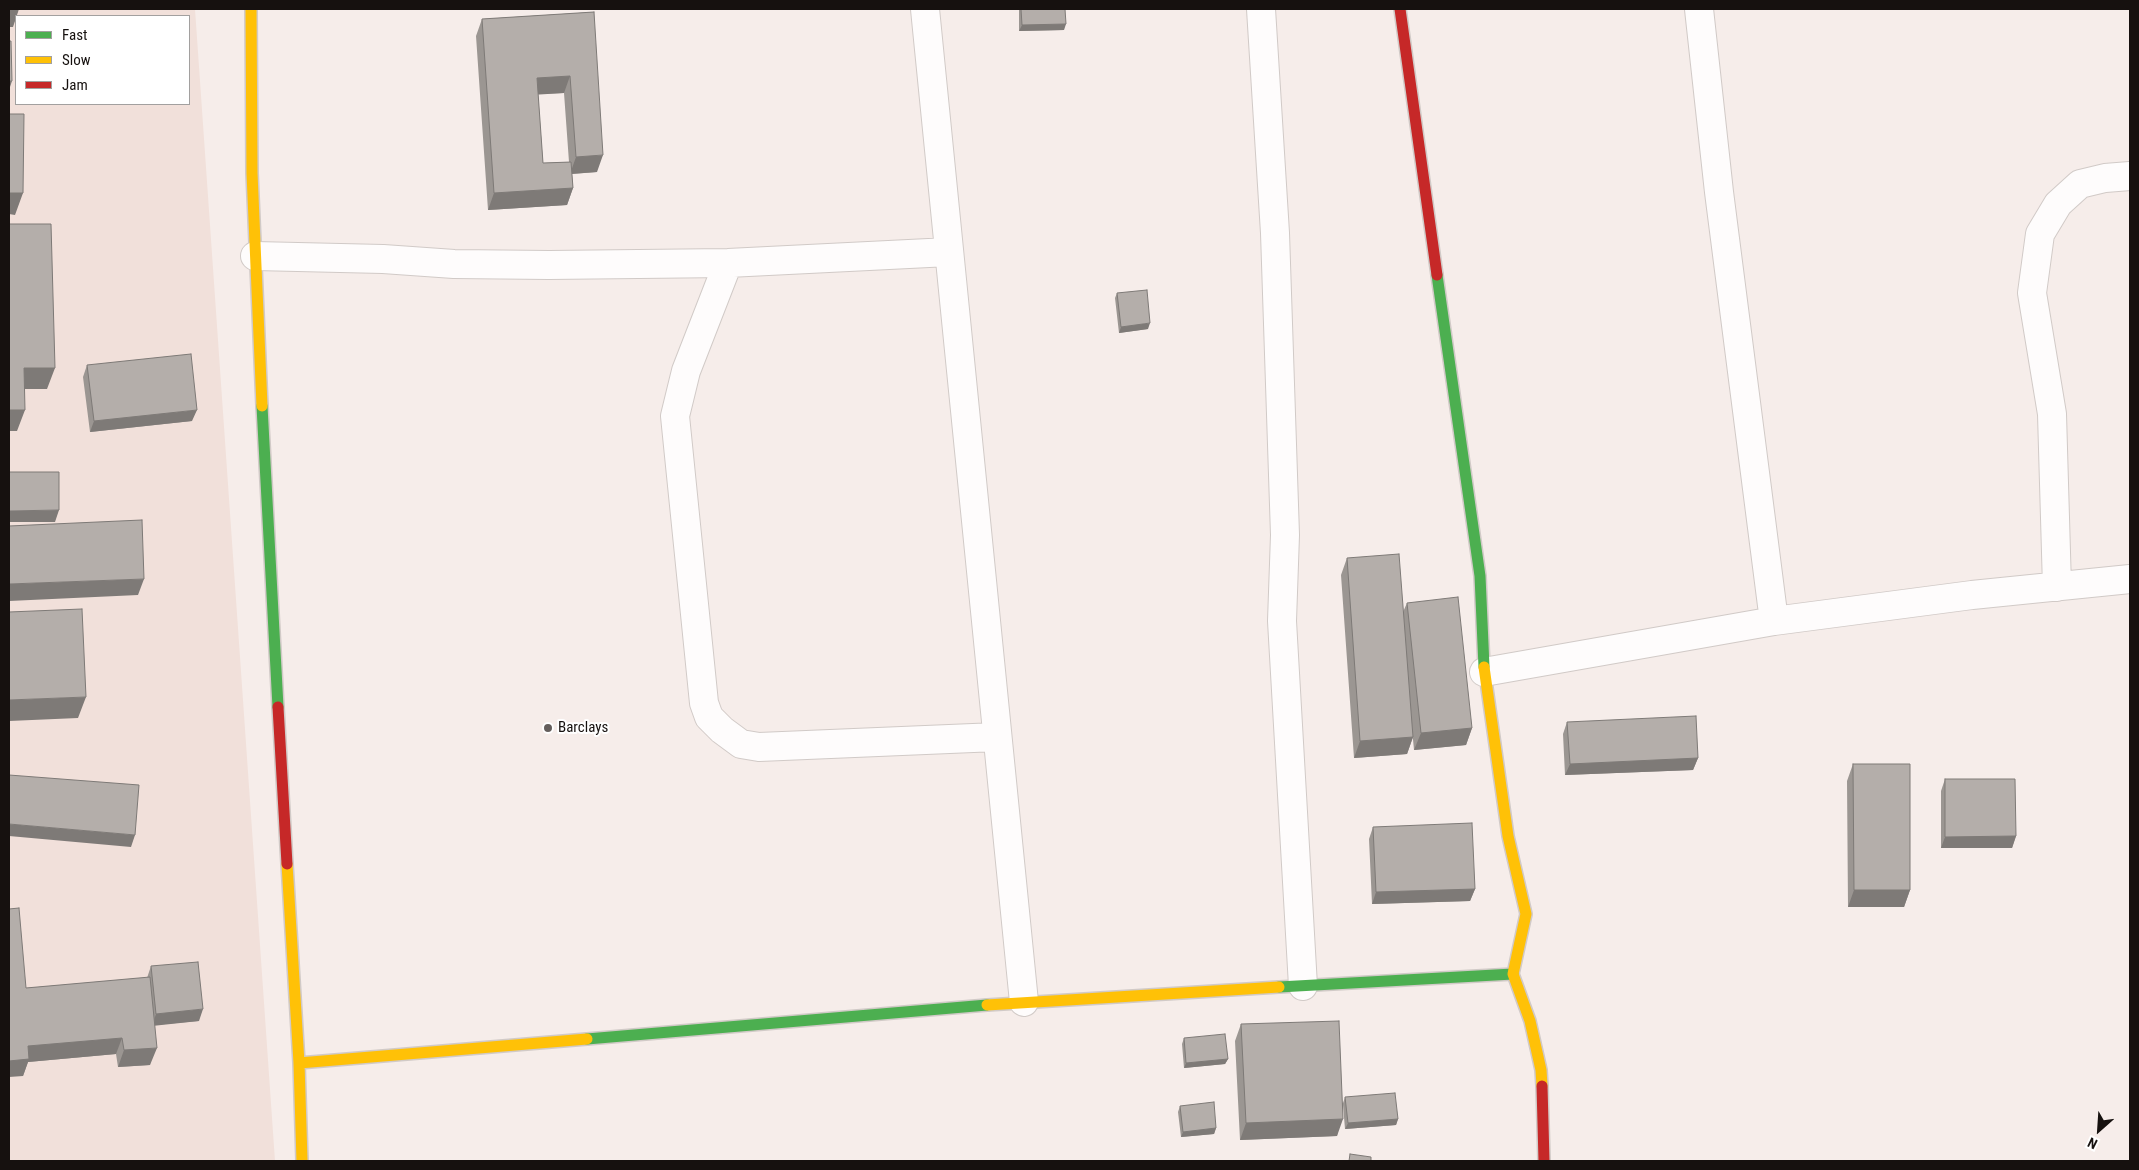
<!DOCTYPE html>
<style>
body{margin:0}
#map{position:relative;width:2139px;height:1170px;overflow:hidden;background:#f6edea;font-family:"Roboto Condensed",sans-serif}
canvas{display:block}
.frame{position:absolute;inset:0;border:10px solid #16110f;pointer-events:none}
.legend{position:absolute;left:15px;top:15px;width:175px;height:90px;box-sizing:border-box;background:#fff;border:1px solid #a2a09f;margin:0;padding:6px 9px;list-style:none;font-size:15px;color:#16110f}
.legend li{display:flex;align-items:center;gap:10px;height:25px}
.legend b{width:25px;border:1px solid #a2a09f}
.north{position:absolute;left:2074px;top:1105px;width:50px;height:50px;-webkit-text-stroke:4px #fff;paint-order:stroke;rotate:206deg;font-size:14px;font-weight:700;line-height:20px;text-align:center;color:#16110f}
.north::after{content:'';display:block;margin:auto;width:18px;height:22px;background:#16110f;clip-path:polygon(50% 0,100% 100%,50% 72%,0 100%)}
</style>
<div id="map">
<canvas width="2139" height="1170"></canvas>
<div class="frame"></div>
<ul class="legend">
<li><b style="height:6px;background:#4caf50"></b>Fast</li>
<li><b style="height:6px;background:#ffc107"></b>Slow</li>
<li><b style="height:6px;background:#c62828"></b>Jam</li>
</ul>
<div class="north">N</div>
</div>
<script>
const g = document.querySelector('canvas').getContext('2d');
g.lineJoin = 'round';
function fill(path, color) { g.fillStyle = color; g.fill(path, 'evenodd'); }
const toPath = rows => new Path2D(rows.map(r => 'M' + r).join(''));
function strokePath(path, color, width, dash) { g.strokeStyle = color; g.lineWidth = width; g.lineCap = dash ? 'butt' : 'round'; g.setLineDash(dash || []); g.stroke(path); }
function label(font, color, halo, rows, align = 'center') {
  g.font = font + ' "Roboto Condensed",sans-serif'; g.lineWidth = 4; g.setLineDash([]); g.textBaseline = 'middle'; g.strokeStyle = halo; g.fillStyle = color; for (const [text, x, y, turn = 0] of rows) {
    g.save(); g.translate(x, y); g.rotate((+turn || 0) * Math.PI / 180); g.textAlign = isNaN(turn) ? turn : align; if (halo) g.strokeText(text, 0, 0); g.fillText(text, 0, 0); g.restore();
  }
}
const built = toPath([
 [9,9,195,9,275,1161,9,1161],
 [16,16,189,16,189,104,16,104]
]);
const street = toPath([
 [925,9,1024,1002],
 [1261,9,1275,233,1285,535,1282,621,1303,986],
 [1699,9,1719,192,1774,621],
 [255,256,383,259,454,264,549,265,728,263,949,252],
 [728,263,686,371,675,416,704,703,709,717,722,730,741,744,759,747,997,737],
 [2057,587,2052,414,2032,293,2040,234,2058,204,2080,184,2105,178,2130,176],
 [1484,672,1774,621,1972,595,2130,579]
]);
const fast = toPath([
 [1437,275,1480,576,1484,667],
 [262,406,278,707],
 [1279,987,1513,974],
 [587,1039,987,1005]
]);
const slow = toPath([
 [251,9,252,173,262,406],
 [1484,667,1508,836,1526,914,1513,974,1530,1021,1541,1070,1542,1086],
 [287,864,299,1063,302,1161],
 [987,1005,1279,987],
 [299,1063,587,1039]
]);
const jam = toPath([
 [1400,9,1437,275],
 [278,707,287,864],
 [1542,1086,1544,1161]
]);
const wall = toPath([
 [1019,9,1065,9,1064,30,1019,31],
 [594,12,597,172,572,174,573,188,567,205,488,210,476,36,482,19],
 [564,93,569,162,543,163,538,94],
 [1117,293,1148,329,1119,333,1115,298],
 [87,365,192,421,90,432,83,377],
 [1347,558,1403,612,1407,603,1472,728,1466,745,1414,750,1412,729,1413,737,1407,754,1354,758,1341,575],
 [1567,722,1698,758,1693,770,1565,775,1563,734],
 [1853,764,1910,890,1904,907,1848,907,1847,781],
 [1945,779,2016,836,2012,848,1941,848,1941,791],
 [1373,827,1475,889,1470,901,1372,904,1369,839],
 [151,966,199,1021,154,1025,150,1065,118,1067,116,1054,28,1062,23,1076,26,988,147,978],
 [1241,1024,1343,1103,1345,1097,1398,1119,1396,1125,1345,1129,1343,1105,1337,1136,1240,1140,1235,1041],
 [1184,1038,1228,1059,1225,1064,1184,1068,1182,1044],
 [1180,1106,1216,1128,1214,1134,1181,1137,1178,1112]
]);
const shadedWall = toPath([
 [9,9,19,9,13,27,9,27],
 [1066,24,1064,30,1019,31,1022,25],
 [570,76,564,93,531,95,537,78],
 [9,81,12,81,9,90],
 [603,155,597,172,570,174,576,157],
 [573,188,567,205,488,210,494,193],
 [9,193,23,193,15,215,9,214],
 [1150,323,1148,329,1119,333,1121,327],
 [24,368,55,368,47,389,16,389],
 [9,410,25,410,17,431,9,431],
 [197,410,192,421,90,432,94,421],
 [59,510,55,522,9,522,9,511],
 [144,579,138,595,9,601,9,584],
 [86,697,78,718,9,721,9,700],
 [1472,728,1466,745,1414,750,1421,733],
 [1413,737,1407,754,1354,758,1360,741],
 [1698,758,1693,770,1565,775,1570,764],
 [9,824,135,835,131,847,9,836],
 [2016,836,2012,848,1941,848,1945,837],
 [1475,889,1470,901,1372,904,1376,892],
 [1854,890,1910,890,1904,907,1848,907],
 [203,1009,199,1021,152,1026,156,1014],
 [122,1038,116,1054,28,1062,23,1076,9,1077,9,1061,28,1046],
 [157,1048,150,1065,118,1067,124,1050],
 [1228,1059,1225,1064,1184,1068,1186,1063],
 [1343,1119,1337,1136,1240,1140,1246,1123],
 [1398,1119,1396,1125,1345,1129,1348,1123],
 [1216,1128,1214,1134,1181,1137,1183,1132]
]);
const building = toPath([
 [1021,9,1065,9,1066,24,1022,25,1021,9],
 [594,12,603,155,576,157,570,76,537,78,543,163,571,162,573,188,494,193,482,19,594,12],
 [9,41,11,41,12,81,9,81,9,41],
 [9,114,24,114,23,193,9,193,9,114],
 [9,224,51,224,55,368,24,368,25,410,9,410,9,224],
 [1147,290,1150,323,1121,327,1117,293,1147,290],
 [191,354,197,410,94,421,87,365,191,354],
 [9,472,59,472,59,510,9,511,9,472],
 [142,520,144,579,9,584,9,526,142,520],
 [1399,554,1413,737,1360,741,1347,558,1399,554],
 [1458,597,1472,728,1421,733,1407,603,1458,597],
 [82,609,86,697,9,700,9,612,82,609],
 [1696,716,1698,758,1570,764,1567,722,1696,716],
 [1853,764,1910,764,1910,890,1854,890,1853,764],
 [9,775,139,785,135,835,9,824,9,775],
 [1945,779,2015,779,2016,836,1945,837,1945,779],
 [1472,823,1475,889,1376,892,1373,827,1472,823],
 [19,908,26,988,150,977,157,1048,124,1050,122,1038,28,1046,29,1059,9,1061,9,909,19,908],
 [198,962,203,1009,156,1014,151,966,198,962],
 [1339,1021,1343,1119,1246,1123,1241,1024,1339,1021],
 [1225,1034,1228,1059,1186,1063,1184,1038,1225,1034],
 [1395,1093,1398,1119,1348,1123,1345,1097,1395,1093],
 [1214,1102,1216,1128,1183,1132,1180,1106,1214,1102],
 [1350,1154,1371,1157,1371,1161,1349,1161,1350,1154]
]);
const markers = [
 [548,728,5,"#645e5c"]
];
const poiNames = [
 ["Barclays",558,728]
];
fill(built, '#f1e0da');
strokePath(street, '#d1cac7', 30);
strokePath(fast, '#d1cac7', 14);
strokePath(slow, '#d1cac7', 14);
strokePath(jam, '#d1cac7', 14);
strokePath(street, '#fefcfc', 28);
strokePath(fast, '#4caf50', 11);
strokePath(slow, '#ffc107', 11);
strokePath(jam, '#c62828', 11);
fill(wall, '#9b9692');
fill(shadedWall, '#7e7a77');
fill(building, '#b4aeaa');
strokePath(building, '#7e7a77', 1);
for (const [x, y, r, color] of markers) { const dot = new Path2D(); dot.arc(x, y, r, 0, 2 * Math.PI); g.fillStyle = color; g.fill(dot); strokePath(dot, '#fff', 2); }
label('15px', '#16110f', '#fff', poiNames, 'left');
</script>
